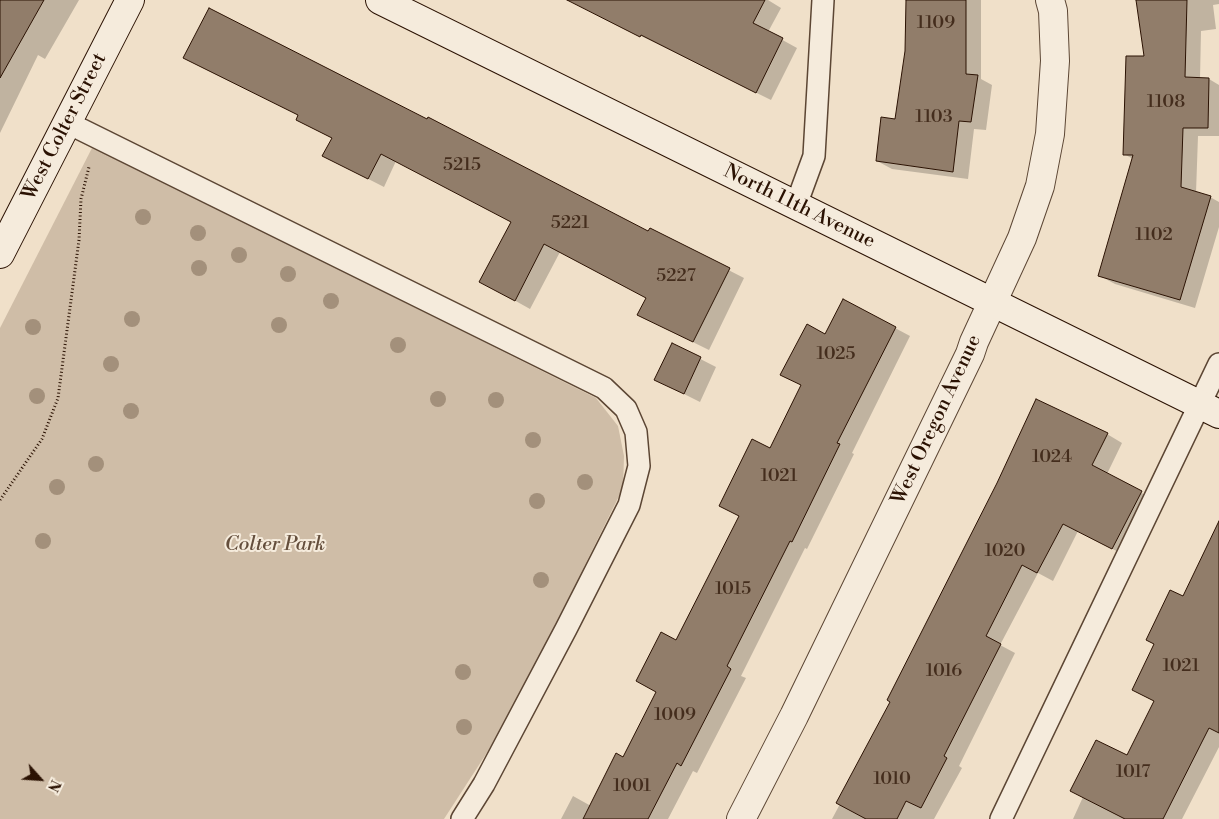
<!DOCTYPE html>
<style>
body{margin:0}
#map{position:relative;width:1219px;height:819px;overflow:hidden;background:#f0e0c9;font-family:"Libre Bodoni",serif}
canvas{display:block}
.north{position:absolute;left:15px;top:754px;width:50px;height:50px;-webkit-text-stroke:4px #f5ebdc;paint-order:stroke;rotate:116deg;font-size:14px;font-weight:700;line-height:20px;text-align:center;color:#2b1203}
.north::after{content:'';display:block;margin:auto;width:18px;height:22px;background:#2b1203;clip-path:polygon(50% 0,100% 100%,50% 72%,0 100%)}
</style>
<div id="map">
<canvas width="1219" height="819"></canvas>
<div class="north">N</div>
</div>
<script>
const g = document.querySelector('canvas').getContext('2d');
g.lineJoin = 'round';
function fill(path, color) { g.fillStyle = color; g.fill(path, 'evenodd'); }
const toPath = rows => new Path2D(rows.map(r => 'M' + r).join(''));
function strokePath(path, color, width, dash) { g.strokeStyle = color; g.lineWidth = width; g.lineCap = dash ? 'butt' : 'round'; g.setLineDash(dash || []); g.stroke(path); }
function label(font, color, halo, rows, align = 'center') {
  g.font = font + ' "Libre Bodoni",serif'; g.lineWidth = 4; g.setLineDash([]); g.textBaseline = 'middle'; g.strokeStyle = halo; g.fillStyle = color; for (const [text, x, y, turn = 0] of rows) {
    g.save(); g.translate(x, y); g.rotate((+turn || 0) * Math.PI / 180); g.textAlign = isNaN(turn) ? turn : align; if (halo) g.strokeText(text, 0, 0); g.fillText(text, 0, 0); g.restore();
  }
}
const green = toPath([
 [92,148,127,164,596,398,618,426,624,456,623,488,510,717,444,819,0,819,0,328]
]);
const shadow = toPath([
 [0,0,79,0,45,59,38,55,0,133],
 [568,0,768,0,781,8,768,32,797,48,771,100],
 [907,0,981,0,981,79,992,85,986,130,974,129,968,179,892,169,877,161,897,120,907,51],
 [1137,0,1219,0,1219,4,1213,5,1216,29,1201,31,1200,79,1209,79,1219,85,1219,136,1198,136,1196,193,1210,197,1219,202,1219,227,1195,308,1115,284,1100,276,1133,159,1124,154,1145,58],
 [200,66,649,233,650,230,744,278,709,350,654,323,647,298,560,252,530,309,496,290,512,222,396,161,384,187,339,164,333,139,297,120,299,116],
 [895,328,910,336,852,453,854,454,807,549,805,548,741,676,746,678,697,773,693,771,668,819,561,819,573,796,591,806,623,758,658,692,676,641,740,516,802,386,782,375,826,336],
 [673,345,716,367,700,402,656,380],
 [1107,434,1122,443,1107,474,1156,501,1128,557,1078,531,1053,581,1038,573,1000,645,1015,653,959,766,962,768,934,819,832,819,840,804],
 [1219,524,1219,747,1182,819,1073,819,1083,797,1127,757,1155,702,1133,690,1183,598]
]);
const building = toPath([
 [0,0,44,0,0,78,0,0],
 [567,0,765,0,753,23,783,38,756,93,641,35,640,37,567,0],
 [906,0,966,0,966,74,978,75,971,122,959,121,953,172,876,161,881,117,895,119,905,51,906,0],
 [1136,0,1187,0,1185,77,1209,78,1208,128,1183,128,1181,187,1211,196,1180,300,1098,276,1133,155,1123,155,1126,56,1144,56,1136,0],
 [209,8,427,119,428,117,648,231,650,228,730,268,693,342,637,315,646,298,544,244,515,301,479,282,511,222,381,154,368,179,322,156,332,138,296,120,298,115,183,58,209,8],
 [843,299,896,327,837,443,840,444,792,542,790,541,727,666,731,669,681,766,677,763,648,819,583,819,616,753,623,757,656,692,636,681,661,632,676,640,739,516,719,506,752,439,770,448,801,385,780,375,807,324,825,334,843,299],
 [672,343,701,357,684,394,654,380,672,343],
 [1036,399,1108,433,1092,465,1142,491,1112,549,1063,524,1037,573,1022,565,986,636,1001,644,944,756,947,758,921,808,906,801,897,819,866,819,836,803,890,702,887,700,997,483,1036,399],
 [1219,521,1219,733,1209,728,1163,819,1125,819,1070,791,1096,740,1127,755,1154,701,1132,690,1154,644,1146,640,1170,590,1183,596,1219,521]
]);
const path = toPath([
 [0,500,42,439,58,398,79,240,81,199,89,167]
]);
const lane = toPath([
 [66,122,604,388,626,409,636,432,639,466,629,505,566,629,484,784,462,819],
 [796,205,814,156,823,0],
 [1001,819,1219,364]
]);
const street = toPath([
 [741,819,794,716,970,354,974,342,1022,238,1040,186,1050,134,1055,61,1053,11,1050,0]
]);
const secondary = toPath([
 [380,0,1219,414],
 [0,254,130,0]
]);
const trees = [
 [143,217],
 [198,233],
 [239,255],
 [199,268],
 [288,274],
 [331,301],
 [132,319],
 [279,325],
 [33,327],
 [398,345],
 [111,364],
 [37,396],
 [438,399],
 [496,400],
 [131,411],
 [533,440],
 [96,464],
 [585,482],
 [57,487],
 [537,501],
 [43,541],
 [541,580],
 [463,672],
 [464,727]
];
const numberNames = [
 ["1109",936,24],
 ["1108",1166,103],
 ["1103",934,118],
 ["5215",462,166],
 ["5221",570,224],
 ["1102",1154,236],
 ["5227",676,277],
 ["1025",836,355],
 ["1024",1052,458],
 ["1021",779,477],
 ["1020",1005,552],
 ["1015",733,590],
 ["1021",1181,667],
 ["1016",944,672],
 ["1009",675,716],
 ["1017",1133,773],
 ["1010",892,780],
 ["1001",632,787]
];
const streetNames = [
 ["West Colter Street",65,127,-63],
 ["North 11th Avenue",799,207,26],
 ["West Oregon Avenue",937,420,-65]
];
const parkNames = [
 ["Colter Park",275,545]
];
fill(green, '#cfbda7');
fill(shadow, '#0003');
fill(building, '#917d6a');
strokePath(building, '#2b1203', 1);
strokePath(lane, '#5c4634', 24);
strokePath(street, '#5c4634', 30);
strokePath(secondary, '#2b1203', 30);
strokePath(path, '#2b1203', 3, [1, 2.5]);
strokePath(lane, '#f5ebdc', 21);
strokePath(street, '#f5ebdc', 28);
strokePath(secondary, '#f5ebdc', 28);
g.fillStyle = '#a3907b';
for (const [x, y] of trees) { g.beginPath(); g.arc(x, y, 8, 0, 2 * Math.PI); g.fill(); }
label('18px', '#442d1d', null, numberNames);
label('20px', '#2b1203', '#f5ebdc', streetNames);
label('italic 20px', '#644e3c', '#f5ebdc', parkNames);
</script>
